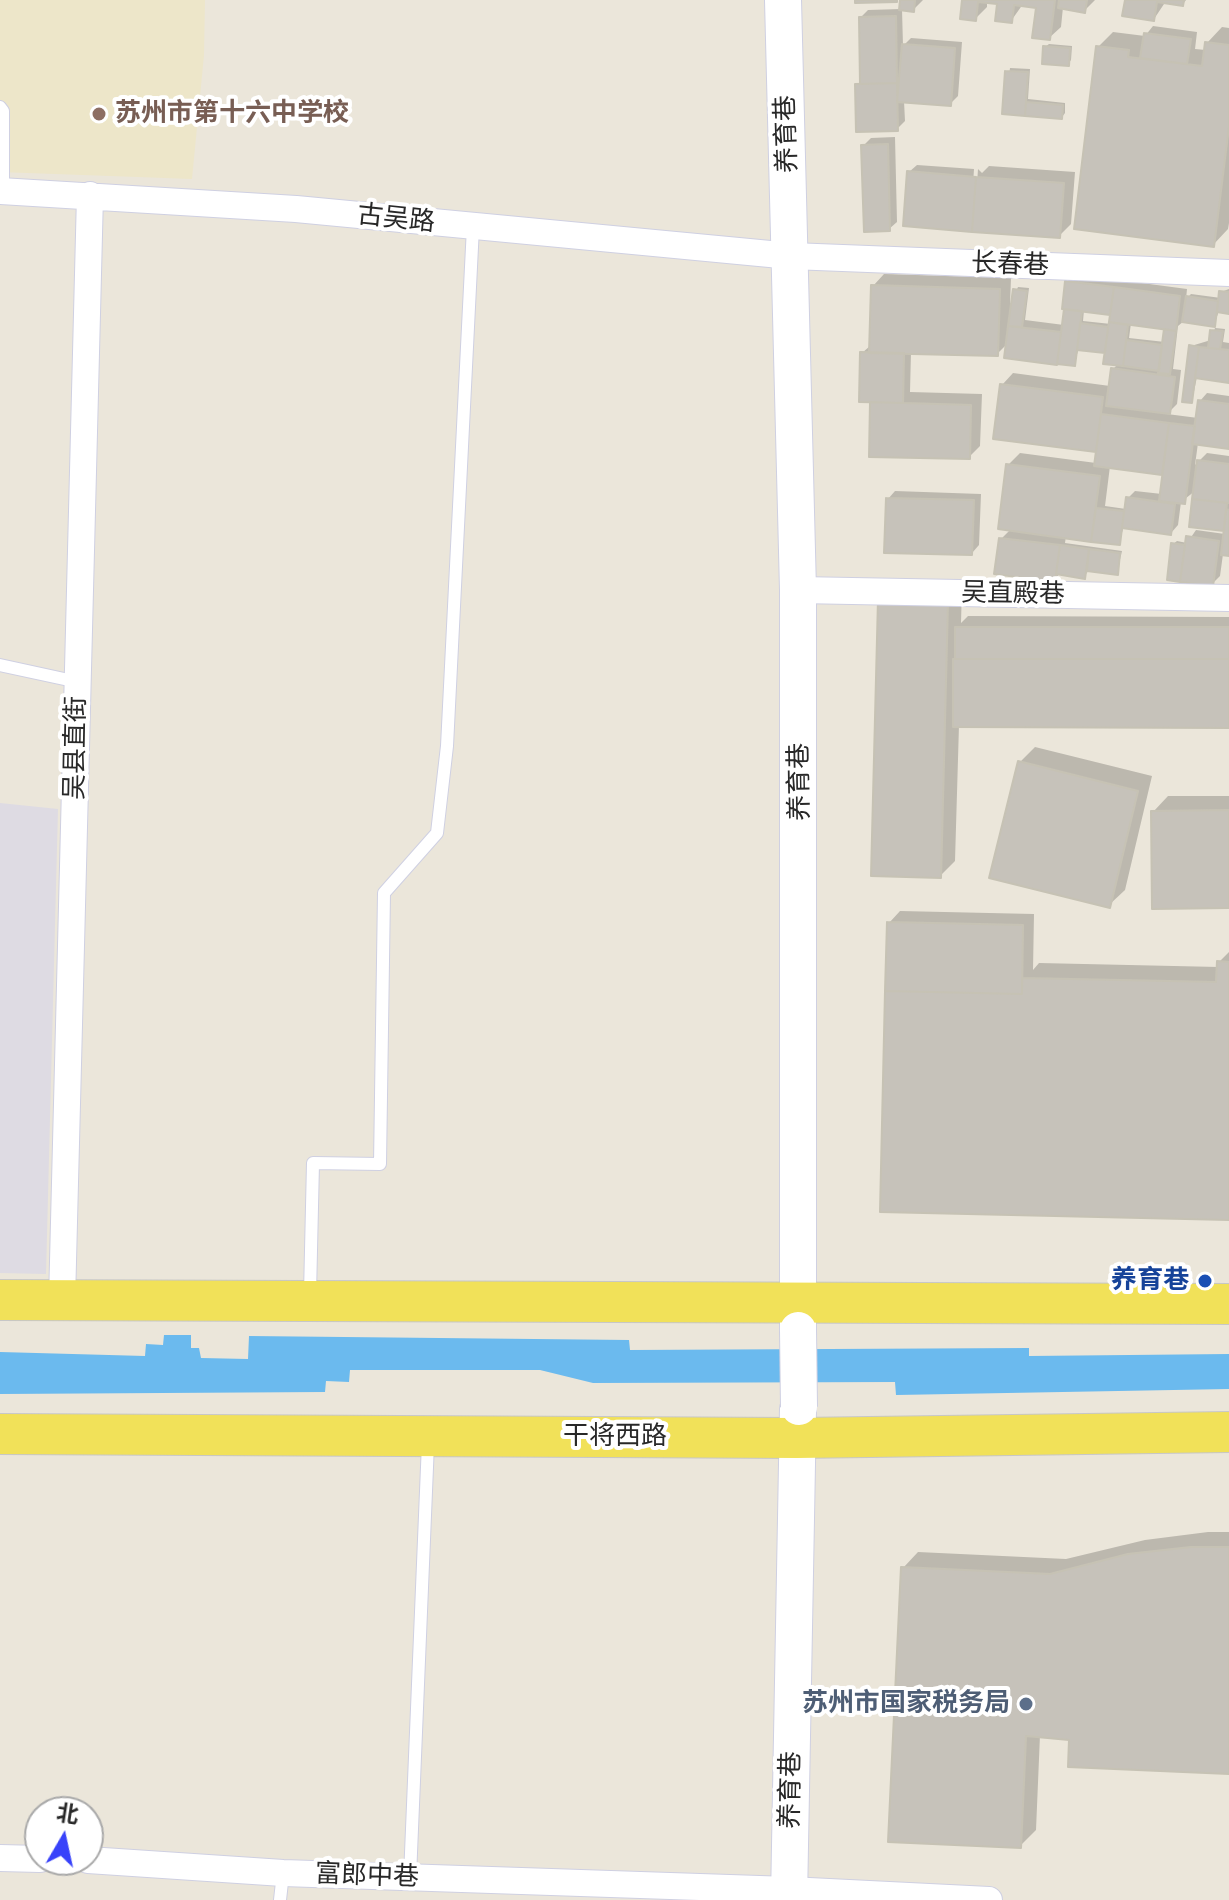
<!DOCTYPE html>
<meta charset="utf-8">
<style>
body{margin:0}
#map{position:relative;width:1229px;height:1900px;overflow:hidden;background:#ebe6da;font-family:Karla,"Noto Sans SC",sans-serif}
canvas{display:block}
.north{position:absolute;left:24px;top:1796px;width:80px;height:80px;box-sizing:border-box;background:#fff;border:2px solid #a9a9a9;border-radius:50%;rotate:9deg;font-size:22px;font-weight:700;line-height:32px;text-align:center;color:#282828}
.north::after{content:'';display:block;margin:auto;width:28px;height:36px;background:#3842fa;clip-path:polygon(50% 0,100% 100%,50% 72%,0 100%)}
</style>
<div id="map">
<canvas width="1229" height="1900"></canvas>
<div class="north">北</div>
</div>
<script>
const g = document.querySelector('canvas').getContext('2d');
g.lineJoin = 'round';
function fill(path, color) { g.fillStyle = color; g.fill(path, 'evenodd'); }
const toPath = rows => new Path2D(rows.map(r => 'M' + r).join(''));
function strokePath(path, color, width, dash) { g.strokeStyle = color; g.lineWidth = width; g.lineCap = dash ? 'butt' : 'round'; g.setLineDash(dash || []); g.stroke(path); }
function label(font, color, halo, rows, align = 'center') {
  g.font = font + ' Karla,"Noto Sans SC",sans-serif'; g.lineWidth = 8; g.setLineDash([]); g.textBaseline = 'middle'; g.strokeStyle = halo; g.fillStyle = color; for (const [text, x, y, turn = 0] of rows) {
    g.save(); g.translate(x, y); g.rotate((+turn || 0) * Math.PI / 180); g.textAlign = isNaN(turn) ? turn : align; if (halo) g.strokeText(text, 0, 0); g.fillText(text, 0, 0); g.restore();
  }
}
const industrial = toPath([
 [0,803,58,809,46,1274,0,1273]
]);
const education = toPath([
 [0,0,205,0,204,55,192,179,0,172]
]);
const water = toPath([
 [164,1335,191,1335,191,1348,199,1348,201,1358,248,1359,249,1336,629,1340,630,1350,1029,1348,1029,1356,1229,1354,1229,1389,896,1395,895,1382,593,1383,540,1370,350,1370,349,1382,326,1381,325,1392,0,1394,0,1352,145,1356,146,1344,163,1345]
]);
const shadow = toPath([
 [902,0,923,0,913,10,902,9,903,46,911,38,962,42,958,96,950,104,904,101,905,121,897,129,857,85,862,80,861,17,868,10,901,9],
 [964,0,1095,0,1084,11,1063,7,1061,27,1049,38,1039,6,1023,4,1011,21,999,3,987,1,987,7,975,19],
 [1127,0,1186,0,1183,4,1166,1,1154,19],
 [1153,26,1197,32,1195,49,1206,50,1207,43,1222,27,1229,28,1229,223,1228,229,1213,245,1098,47,1113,32,1145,36],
 [1049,44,1072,46,1071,60,1068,64,1045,47],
 [1010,68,1030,69,1028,99,1065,103,1065,113,1062,117,1004,112],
 [895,137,897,222,889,229,863,146,871,138],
 [917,165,974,169,970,230,909,172],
 [989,166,1075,172,1071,224,1059,236,974,230,978,169,982,173],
 [884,274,1011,278,1010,305,1018,287,1029,288,1025,320,1064,325,1067,282,1074,274,1187,289,1186,299,1191,294,1221,298,1221,292,1229,289,1229,312,1219,311,1214,325,1184,321,1178,326,1173,369,1181,370,1177,404,1167,414,1198,418,1200,401,1207,393,1229,396,1229,447,1198,443,1195,465,1207,453,1229,456,1229,554,1223,554,1220,576,1212,584,1173,544,1177,541,1187,543,1196,530,1225,534,1226,525,1194,499,1195,491,1181,502,1178,525,1171,533,1124,526,1119,543,1093,537,1066,536,1065,543,1122,551,1117,573,1089,569,1085,576,1061,573,1054,579,1001,539,1011,529,1008,465,1020,453,1096,463,1098,447,1002,385,1013,373,1110,386,1113,369,1118,364,1107,351,1079,348,1074,364,1008,343,997,354,911,352,910,392,982,394,980,446,969,457,872,400,862,353,870,346,873,286],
 [1084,310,1112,313,1111,324,1083,321],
 [1131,323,1166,328,1165,342,1129,338],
 [1110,466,1165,473,1162,494,1135,491,1128,498,1126,509,1105,506],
 [1215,328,1225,329,1223,342,1229,343,1229,381,1197,377,1192,401,1191,346,1211,340],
 [895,491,981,494,979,545,972,553,888,499],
 [895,585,962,586,961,623,968,616,1229,617,1229,726,959,725,955,861,940,876],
 [1035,747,1152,776,1125,890,1109,905,1020,762],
 [1168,796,1229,796,1229,906,1153,812],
 [900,911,1034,914,1033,970,1039,963,1219,967,1219,962,1229,952,1229,1218,889,923],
 [1208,1532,1229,1532,1229,1772,1072,1738,1040,1735,1036,1830,1020,1846,903,1568,918,1552,1066,1559,1145,1540]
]);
const building = toPath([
 [855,0,897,0,897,2,855,3,855,0],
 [900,0,915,0,914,12,899,10,900,0],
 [962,0,1055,0,1050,40,1032,38,1036,8,1014,5,1012,23,995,21,997,4,978,2,976,21,960,19,962,0],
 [1059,0,1087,0,1085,13,1058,8,1059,0],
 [1125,0,1184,0,1183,6,1157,2,1154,21,1122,16,1125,0],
 [896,16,897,83,860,84,859,17,896,16],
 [1144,33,1191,39,1187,64,1140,58,1144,33],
 [1205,42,1229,45,1229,126,1214,247,1074,229,1096,46,1129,50,1128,57,1202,66,1205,42],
 [902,44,955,48,951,106,897,102,902,44],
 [1043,46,1070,48,1069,66,1042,64,1043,46],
 [1005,71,1028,72,1025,116,1002,114,1005,71],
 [897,83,898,131,856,132,855,84,897,83],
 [1026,102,1063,105,1062,119,1025,116,1026,102],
 [888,144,890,231,864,232,861,145,888,144],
 [907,171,976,177,972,232,903,226,907,171],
 [976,177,1064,183,1060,238,972,232,976,177],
 [1065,281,1114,287,1110,315,1062,309,1065,281],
 [871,285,1000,289,998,356,869,353,871,285],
 [1114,287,1180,296,1176,331,1109,322,1114,287],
 [1013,289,1027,291,1022,327,1008,326,1013,289],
 [1219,291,1229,292,1229,314,1217,312,1219,291],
 [1186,296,1218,301,1215,327,1182,322,1186,296],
 [1064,309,1082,311,1075,366,1057,364,1064,309],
 [1109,322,1128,325,1123,366,1103,364,1109,322],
 [1080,323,1108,327,1105,353,1077,350,1080,323],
 [1008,326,1061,332,1057,365,1004,358,1008,326],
 [1164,329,1176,331,1170,374,1158,373,1164,329],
 [1210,330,1223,331,1220,349,1208,348,1210,330],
 [1126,340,1162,345,1159,371,1123,366,1126,340],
 [1189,345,1199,347,1192,403,1182,402,1189,345],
 [1199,347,1229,350,1229,383,1195,378,1199,347],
 [860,352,904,353,903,403,859,402,860,352],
 [1111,368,1175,377,1170,414,1106,406,1111,368],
 [1000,384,1103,397,1096,452,993,439,1000,384],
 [1198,400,1229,404,1229,449,1192,444,1198,400],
 [870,402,971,405,970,459,869,457,870,402],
 [1101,414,1169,423,1162,475,1094,466,1101,414],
 [1169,423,1195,426,1185,504,1159,501,1169,423],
 [1197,460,1229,464,1229,503,1192,499,1197,460],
 [1006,464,1100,476,1091,542,998,529,1006,464],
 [1126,497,1175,504,1171,535,1122,528,1126,497],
 [886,498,974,500,972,555,884,553,886,498],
 [1192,499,1227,503,1224,531,1189,527,1192,499],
 [1096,508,1124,511,1120,545,1091,542,1096,508],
 [1226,509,1229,510,1229,556,1221,555,1226,509],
 [1186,536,1219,541,1213,586,1180,582,1186,536],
 [999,538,1060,545,1055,582,994,574,999,538],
 [1171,543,1185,545,1180,582,1167,580,1171,543],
 [1060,545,1089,549,1085,579,1056,574,1060,545],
 [1089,549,1120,553,1118,575,1087,571,1089,549],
 [878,599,948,601,941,878,871,876,878,599],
 [955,627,1229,627,1229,659,955,659,955,627],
 [953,659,1229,659,1229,728,953,727,953,659],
 [1018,761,1138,791,1110,908,989,878,1018,761],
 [1229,810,1229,908,1152,909,1151,811,1229,810],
 [887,922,1023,925,1022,994,885,991,887,922],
 [1217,961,1229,962,1229,1220,880,1212,885,991,1022,994,1022,978,1216,982,1217,961],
 [1191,1547,1229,1547,1229,1774,1068,1767,1069,1740,1026,1736,1021,1848,888,1842,901,1567,1050,1574,1128,1554,1191,1547]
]);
const lane = toPath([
 [0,107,3,111,3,191],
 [0,665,78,682],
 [310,1294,313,1163,380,1164,384,893,437,833,447,746,473,227],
 [410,1877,428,1443],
 [280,1900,283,1873]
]);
const street = toPath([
 [0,191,296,209,791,256,1229,273],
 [798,590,1229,598],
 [62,1301,90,195],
 [0,1858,40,1859],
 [88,1860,283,1873,789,1890,989,1900]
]);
const secondary = toPath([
 [783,0,798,590,798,1330],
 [789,1900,798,1409]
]);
const primary = toPath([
 [0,1300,1229,1304],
 [0,1434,797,1438,1229,1432]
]);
const secondaryBridge = toPath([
 [798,1330,799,1407]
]);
const markers = [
 [99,114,8,"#8d6e63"],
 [1205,1281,8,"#1a4fb4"],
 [1026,1704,8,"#5c6f8a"]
];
const educationNames = [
 ["苏州市第十六中学校",115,114]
];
const streetNames = [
 ["养育巷",787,134,-92],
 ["古吴路",396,219,6],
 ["长春巷",1010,265,2],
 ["吴直殿巷",1013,594,1],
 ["吴县直街",76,748,-89],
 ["养育巷",800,782,-91],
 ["干将西路",615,1437],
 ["养育巷",791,1790,-89],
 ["富郎中巷",367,1876,2]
];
const transitNames = [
 ["养育巷",1189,1281]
];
const serviceNames = [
 ["苏州市国家税务局",1010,1704]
];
fill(industrial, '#dedbe3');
fill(education, '#ede6c9');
fill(water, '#6bbaee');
fill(shadow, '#0003');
fill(building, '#c6c2ba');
strokePath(building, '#c6c2b4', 2);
strokePath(lane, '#cfd0e2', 14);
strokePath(street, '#cfd0e2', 28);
strokePath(secondary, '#cfd0e2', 38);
strokePath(primary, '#c7c7c7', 42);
strokePath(lane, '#fff', 12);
strokePath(street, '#fff', 26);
strokePath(secondary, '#fff', 36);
strokePath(primary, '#f1e159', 40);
strokePath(secondaryBridge, '#cfd0e2', 38, []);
strokePath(secondaryBridge, '#fff', 36);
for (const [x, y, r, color] of markers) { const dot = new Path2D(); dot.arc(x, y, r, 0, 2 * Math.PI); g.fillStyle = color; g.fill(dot); strokePath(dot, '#fff', 3); }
label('bold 26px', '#785e54', '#fff', educationNames, 'left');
label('26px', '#282828', '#fff', streetNames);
label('bold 26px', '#164399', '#fff', transitNames, 'right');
label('bold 26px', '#4e5e75', '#fff', serviceNames, 'right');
</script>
